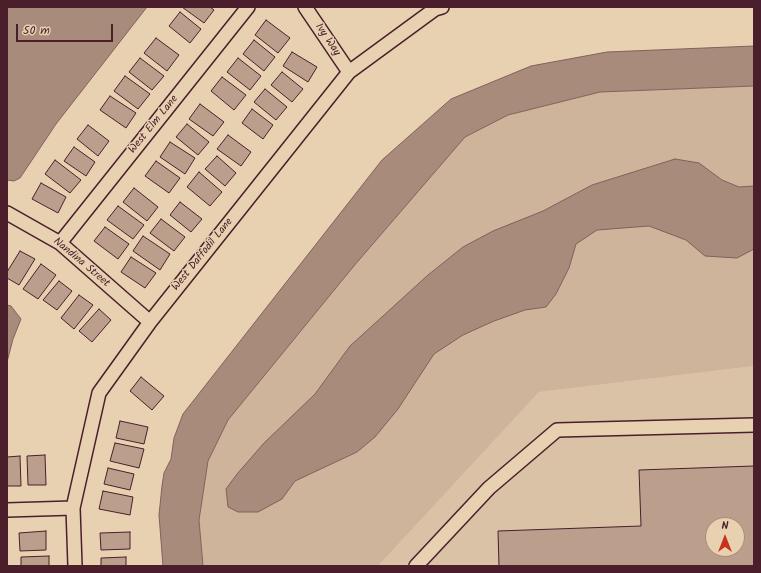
<!DOCTYPE html>
<style>
body{margin:0}
#map{position:relative;width:761px;height:573px;overflow:hidden;background:#e7d1b1;font-family:Kalam,sans-serif}
canvas{display:block}
.frame{position:absolute;inset:0;border:8px solid #4a1f2b;pointer-events:none}
.north{position:absolute;left:705px;top:517px;width:40px;height:40px;box-sizing:border-box;background:#e7d1b1;border:1px solid #a88a7b;border-radius:50%;rotate:0deg;font-size:11px;font-weight:700;line-height:16px;text-align:center;color:#4a1f2b}
.north::after{content:'';display:block;margin:auto;width:14px;height:18px;background:#c8321e;clip-path:polygon(50% 0,100% 100%,50% 72%,0 100%)}
.scale{position:absolute;left:16px;top:24px;width:97px;height:18px;box-sizing:border-box;border:2px solid #4a1f2b;border-top:0;padding-left:5px;font-size:12px;line-height:14px;white-space:nowrap;color:#4a1f2b;-webkit-text-stroke:3px #e7d1b1;paint-order:stroke}
</style>
<div id="map">
<canvas width="761" height="573"></canvas>
<div class="frame"></div>
<div class="north">N</div>
<div class="scale">50 m</div>
</div>
<script>
const g = document.querySelector('canvas').getContext('2d');
g.lineJoin = 'round';
function fill(path, color) { g.fillStyle = color; g.fill(path, 'evenodd'); }
const toPath = rows => new Path2D(rows.map(r => 'M' + r).join(''));
function strokePath(path, color, width, dash) { g.strokeStyle = color; g.lineWidth = width; g.lineCap = dash ? 'butt' : 'round'; g.setLineDash(dash || []); g.stroke(path); }
function label(font, color, halo, rows, align = 'center') {
  g.font = font + ' Kalam,sans-serif'; g.lineWidth = 3; g.setLineDash([]); g.textBaseline = 'middle'; g.strokeStyle = halo; g.fillStyle = color; for (const [text, x, y, turn = 0] of rows) {
    g.save(); g.translate(x, y); g.rotate((+turn || 0) * Math.PI / 180); g.textAlign = isNaN(turn) ? turn : align; if (halo) g.strokeText(text, 0, 0); g.fillText(text, 0, 0); g.restore();
  }
}
const built = toPath([
 [754,366,754,566,378,566,539,392],
 [713,525,737,525,737,549,713,549]
]);
const green = toPath([
 [754,86,754,366,539,392,378,566,203,566,199,520,208,461,228,420,353,267,465,137,508,115,600,92]
]);
const water = toPath([
 [7,7,147,7,56,124,20,178,14,181,7,180,7,7],
 [754,46,754,86,600,92,508,115,465,137,353,267,228,420,208,461,199,520,203,566,163,566,159,515,162,486,164,473,171,459,174,438,183,414,382,160,451,99,531,66,607,52,754,46],
 [675,159,699,163,722,180,739,187,754,186,754,249,737,258,705,256,686,240,649,226,597,230,576,244,569,268,556,294,546,307,525,310,494,321,463,335,434,354,398,409,375,437,357,452,295,481,282,499,258,512,238,512,228,507,226,489,237,474,264,443,315,394,350,346,428,275,463,247,493,231,543,211,592,185,675,159],
 [7,305,11,306,21,319,13,339,7,362,7,305]
]);
const building = toPath([
 [182,7,210,7,214,10,204,23,182,7],
 [180,12,201,29,190,43,169,26,180,12],
 [266,20,290,38,278,53,255,35,266,20],
 [156,38,179,55,167,71,144,53,156,38],
 [254,40,275,57,264,71,243,54,254,40],
 [292,52,317,67,308,82,283,66,292,52],
 [140,58,164,76,152,90,129,72,140,58],
 [238,58,261,76,250,90,227,72,238,58],
 [282,72,303,89,292,102,271,85,282,72],
 [125,76,150,94,138,109,114,91,125,76],
 [222,77,246,95,234,110,211,91,222,77],
 [265,89,287,107,276,120,254,102,265,89],
 [110,96,136,113,126,128,100,110,110,96],
 [200,104,224,122,213,136,189,119,200,104],
 [252,109,273,125,263,139,242,123,252,109],
 [187,124,209,142,198,155,176,137,187,124],
 [88,125,109,141,98,156,77,139,88,125],
 [228,135,251,152,241,166,217,149,228,135],
 [170,142,195,158,185,174,160,157,170,142],
 [74,147,95,162,86,176,64,161,74,147],
 [217,156,236,173,225,186,205,169,217,156],
 [55,160,81,180,70,193,45,174,55,160],
 [156,161,180,178,169,193,145,176,156,161],
 [199,172,222,192,210,206,187,187,199,172],
 [41,183,66,197,58,213,32,199,41,183],
 [134,188,158,207,147,221,123,202,134,188],
 [180,202,202,219,191,232,170,215,180,202],
 [118,206,144,225,133,239,107,220,118,206],
 [161,219,185,237,174,251,150,233,161,219],
 [105,227,129,244,118,259,94,241,105,227],
 [143,236,170,254,160,270,133,251,143,236],
 [20,251,35,259,19,285,7,278,7,272,20,251],
 [131,257,156,273,145,288,121,272,131,257],
 [41,264,56,275,38,299,23,289,41,264],
 [59,281,72,291,57,310,43,300,59,281],
 [79,295,93,305,74,329,61,318,79,295],
 [99,309,111,320,92,342,79,331,99,309],
 [141,377,164,396,152,410,130,391,141,377],
 [120,421,148,427,144,444,116,438,120,421],
 [115,443,144,449,139,468,110,461,115,443],
 [45,455,46,485,28,485,27,456,45,455],
 [20,456,21,486,7,486,7,457,20,456],
 [754,466,754,566,499,566,498,531,641,526,639,470,754,466],
 [713,525,737,525,737,549,713,549,713,525],
 [108,468,134,474,130,490,104,484,108,468],
 [103,491,133,497,130,515,99,509,103,491],
 [46,531,46,550,20,551,19,533,46,531],
 [130,532,130,549,101,550,100,533,130,532],
 [49,556,49,566,21,566,21,557,49,556],
 [126,557,126,566,101,566,101,558,126,557]
]);
const minor = toPath([
 [305,7,349,72],
 [7,213,60,243,150,322],
 [60,243,248,7],
 [7,510,73,508],
 [75,566,73,508,99,393,150,322,349,72,435,9,442,7],
 [416,566,489,488,557,430,754,425]
]);
const streetNames = [
 ["Ivy Way",327,40,56],
 ["West Elm Lane",154,125,-51],
 ["West Daffodil Lane",203,255,-51],
 ["Nandina Street",81,263,40]
];
fill(built, '#dac2a6');
fill(green, '#ceb49b');
fill(water, '#a98b7c');
strokePath(water, '#83605c', 1);
fill(building, '#bb9f8c');
strokePath(building, '#4a1f2b', 1);
strokePath(minor, '#4a1f2b', 16);
strokePath(minor, '#e7d1b1', 13);
label('11px', '#4a1f2b', '#e7d1b1', streetNames);
</script>
